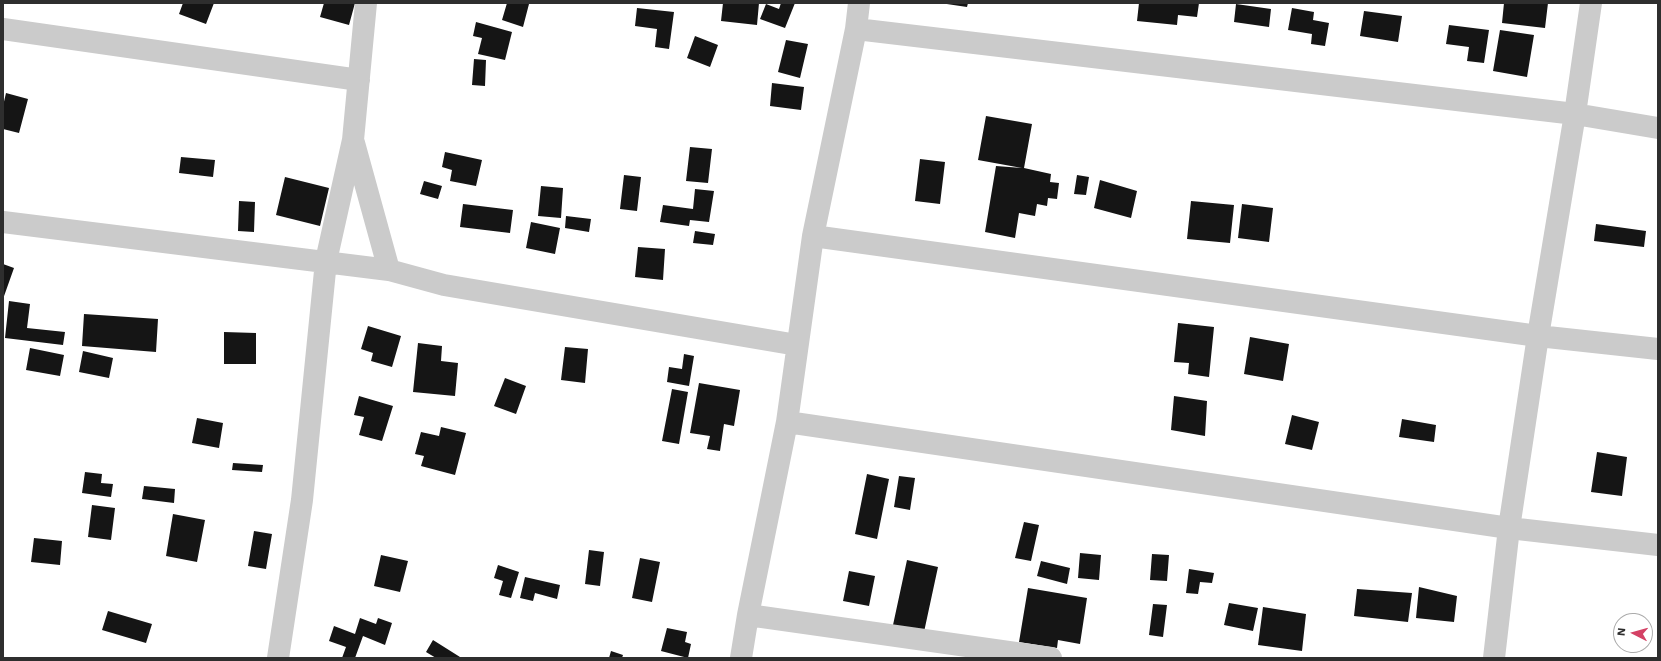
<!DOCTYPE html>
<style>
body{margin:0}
#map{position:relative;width:1661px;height:661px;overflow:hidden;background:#fff;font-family:"Work Sans",sans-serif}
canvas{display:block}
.frame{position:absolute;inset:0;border:4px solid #2e2e2e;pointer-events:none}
.north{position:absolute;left:1613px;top:613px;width:40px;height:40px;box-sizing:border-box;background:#fff;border:1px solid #ababab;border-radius:50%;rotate:276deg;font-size:11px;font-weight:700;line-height:16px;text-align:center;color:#2e2e2e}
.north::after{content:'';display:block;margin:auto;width:14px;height:18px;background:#d44165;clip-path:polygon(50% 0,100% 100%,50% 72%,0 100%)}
</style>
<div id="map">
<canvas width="1661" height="661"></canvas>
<div class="frame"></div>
<div class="north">N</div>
</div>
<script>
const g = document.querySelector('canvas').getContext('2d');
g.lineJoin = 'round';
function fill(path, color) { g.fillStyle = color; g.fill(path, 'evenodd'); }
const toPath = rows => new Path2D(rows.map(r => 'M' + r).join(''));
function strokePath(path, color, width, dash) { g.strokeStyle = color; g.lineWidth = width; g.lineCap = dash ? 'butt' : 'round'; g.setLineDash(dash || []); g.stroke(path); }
const building = toPath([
 [183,3,214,3,206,24,179,14],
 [324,3,355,3,349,25,320,17],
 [507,3,529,4,523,27,502,20],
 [723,3,759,3,757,25,721,21],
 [781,3,795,3,785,28,760,19,766,4,779,9],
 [940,3,968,3,967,7],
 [1139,3,1199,3,1197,17,1178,15,1177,25,1137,21],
 [1504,3,1548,3,1545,28,1502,23],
 [1236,4,1271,9,1269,27,1234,22],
 [637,8,674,12,669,49,655,47,657,29,635,26],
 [1292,8,1314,12,1313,20,1329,23,1325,46,1311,44,1312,34,1288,30],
 [1364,11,1402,16,1398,42,1360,36],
 [476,22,512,32,505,60,478,54,482,38,473,36],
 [1449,25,1489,30,1484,63,1467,61,1469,47,1446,44],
 [1500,30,1534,35,1527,77,1493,71],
 [695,36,718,45,710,67,687,58],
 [786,40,808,44,800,78,778,72],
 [474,59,486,60,485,86,472,85],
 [772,83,804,87,801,110,770,106],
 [6,93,28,99,19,133,3,129,3,106],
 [986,116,1032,124,1024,168,1051,174,1050,182,1059,183,1057,199,1048,198,1047,206,1037,204,1035,216,1019,213,1015,238,985,232,996,166,1022,168,978,160],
 [690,147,712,149,708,183,686,181],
 [445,152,482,160,476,186,450,181,452,170,442,167],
 [181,157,215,160,213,177,179,173],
 [920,159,945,162,940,204,915,201],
 [624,175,641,177,637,211,620,209],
 [1077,175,1089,177,1086,195,1074,194],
 [285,177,329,188,320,226,276,215],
 [1100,180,1137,191,1131,218,1094,208],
 [424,181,442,186,438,199,420,194],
 [541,186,563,188,561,218,538,216],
 [695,189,714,191,709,222,690,220,689,226,660,222,663,205,693,209],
 [239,201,255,202,254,232,238,231],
 [1191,201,1234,205,1230,243,1187,239],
 [463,204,513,210,510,233,460,227],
 [1242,204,1273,208,1269,242,1238,238],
 [566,216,591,219,589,232,565,228],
 [531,222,560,228,555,254,526,248],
 [1596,224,1646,231,1644,247,1594,241],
 [695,231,715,234,713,245,693,243],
 [638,247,665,249,663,280,635,277],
 [3,264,14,268,3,299],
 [9,301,30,304,27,328,65,332,63,345,5,338],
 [84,314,158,319,156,352,82,346],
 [1178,323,1214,327,1209,377,1188,374,1189,363,1174,362],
 [368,326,401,336,392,367,371,361,373,353,361,349],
 [224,332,256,333,256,364,224,364],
 [1250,337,1289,344,1283,381,1244,374],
 [418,343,442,346,441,361,458,363,455,396,413,392],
 [565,347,588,349,585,383,561,380],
 [30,348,64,355,60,376,26,370],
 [83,351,113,358,109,378,79,372],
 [684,354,694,356,689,386,667,382,669,367,682,369],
 [505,378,526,386,516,414,494,406],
 [699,383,740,390,734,426,724,424,720,451,707,449,710,436,690,433],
 [672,389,688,392,679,444,662,441],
 [359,396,393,406,382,441,359,435,364,417,354,415],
 [1174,396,1207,401,1205,436,1171,430],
 [1292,415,1319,422,1312,450,1285,444],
 [197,418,223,423,219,448,192,443],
 [1402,419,1436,425,1434,442,1399,437],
 [441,427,466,433,455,475,421,466,424,456,415,454,421,432,439,436],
 [1597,452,1627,457,1622,496,1591,492],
 [233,463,263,465,262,472,232,470],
 [85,472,102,474,101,483,113,484,111,497,82,493],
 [867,474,889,479,877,539,855,534],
 [899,476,915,478,910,510,894,507],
 [144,486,175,489,174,503,142,499],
 [92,505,115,508,111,540,88,537],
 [173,514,205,520,197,562,166,556],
 [1024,522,1039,525,1031,561,1015,558],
 [254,531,272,534,266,569,248,566],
 [34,538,62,541,60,565,31,562],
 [589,550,604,552,600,586,585,584],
 [1080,553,1101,555,1099,580,1078,578],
 [1152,554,1169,555,1167,581,1150,580],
 [381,555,408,561,400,592,374,586],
 [640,558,660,562,652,602,632,598],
 [907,560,938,567,924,632,893,625],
 [1041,561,1070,568,1067,584,1037,576],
 [498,565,519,572,511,598,499,595,503,581,494,578],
 [1189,569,1214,573,1212,583,1200,582,1198,594,1186,593],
 [849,571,875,576,869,606,843,601],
 [525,577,560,585,557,599,535,593,533,601,520,598],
 [1419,587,1457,596,1454,622,1416,618],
 [1028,588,1087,598,1080,644,1058,640,1057,648,1019,642],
 [1357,589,1412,593,1408,622,1354,616],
 [1229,603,1258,608,1253,631,1224,625],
 [1153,604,1167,605,1163,637,1149,635],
 [1263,607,1306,614,1302,651,1258,645],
 [108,611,152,624,146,643,102,630],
 [360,618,376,624,378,618,392,623,385,645,363,636,355,658,342,658,346,647,329,641,334,626,355,634],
 [667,628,687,632,685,642,691,644,688,658,661,651],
 [433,640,460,657,459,658,436,658,426,652],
 [611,651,623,655,622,658,609,658]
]);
const street = toPath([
 [3,29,359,80],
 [856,29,1575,114,1658,128],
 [354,143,389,270],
 [3,222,389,270,444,285,797,345],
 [813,236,1538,336,1658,349],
 [787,422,1509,528,1658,545],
 [748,615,1051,658],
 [278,658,302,500,326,261,353,140,366,3],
 [741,658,748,615,787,422,813,236,856,29,859,3],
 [1494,658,1509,528,1538,336,1575,114,1591,3]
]);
fill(building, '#151515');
strokePath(street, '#cbcbcb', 22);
</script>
